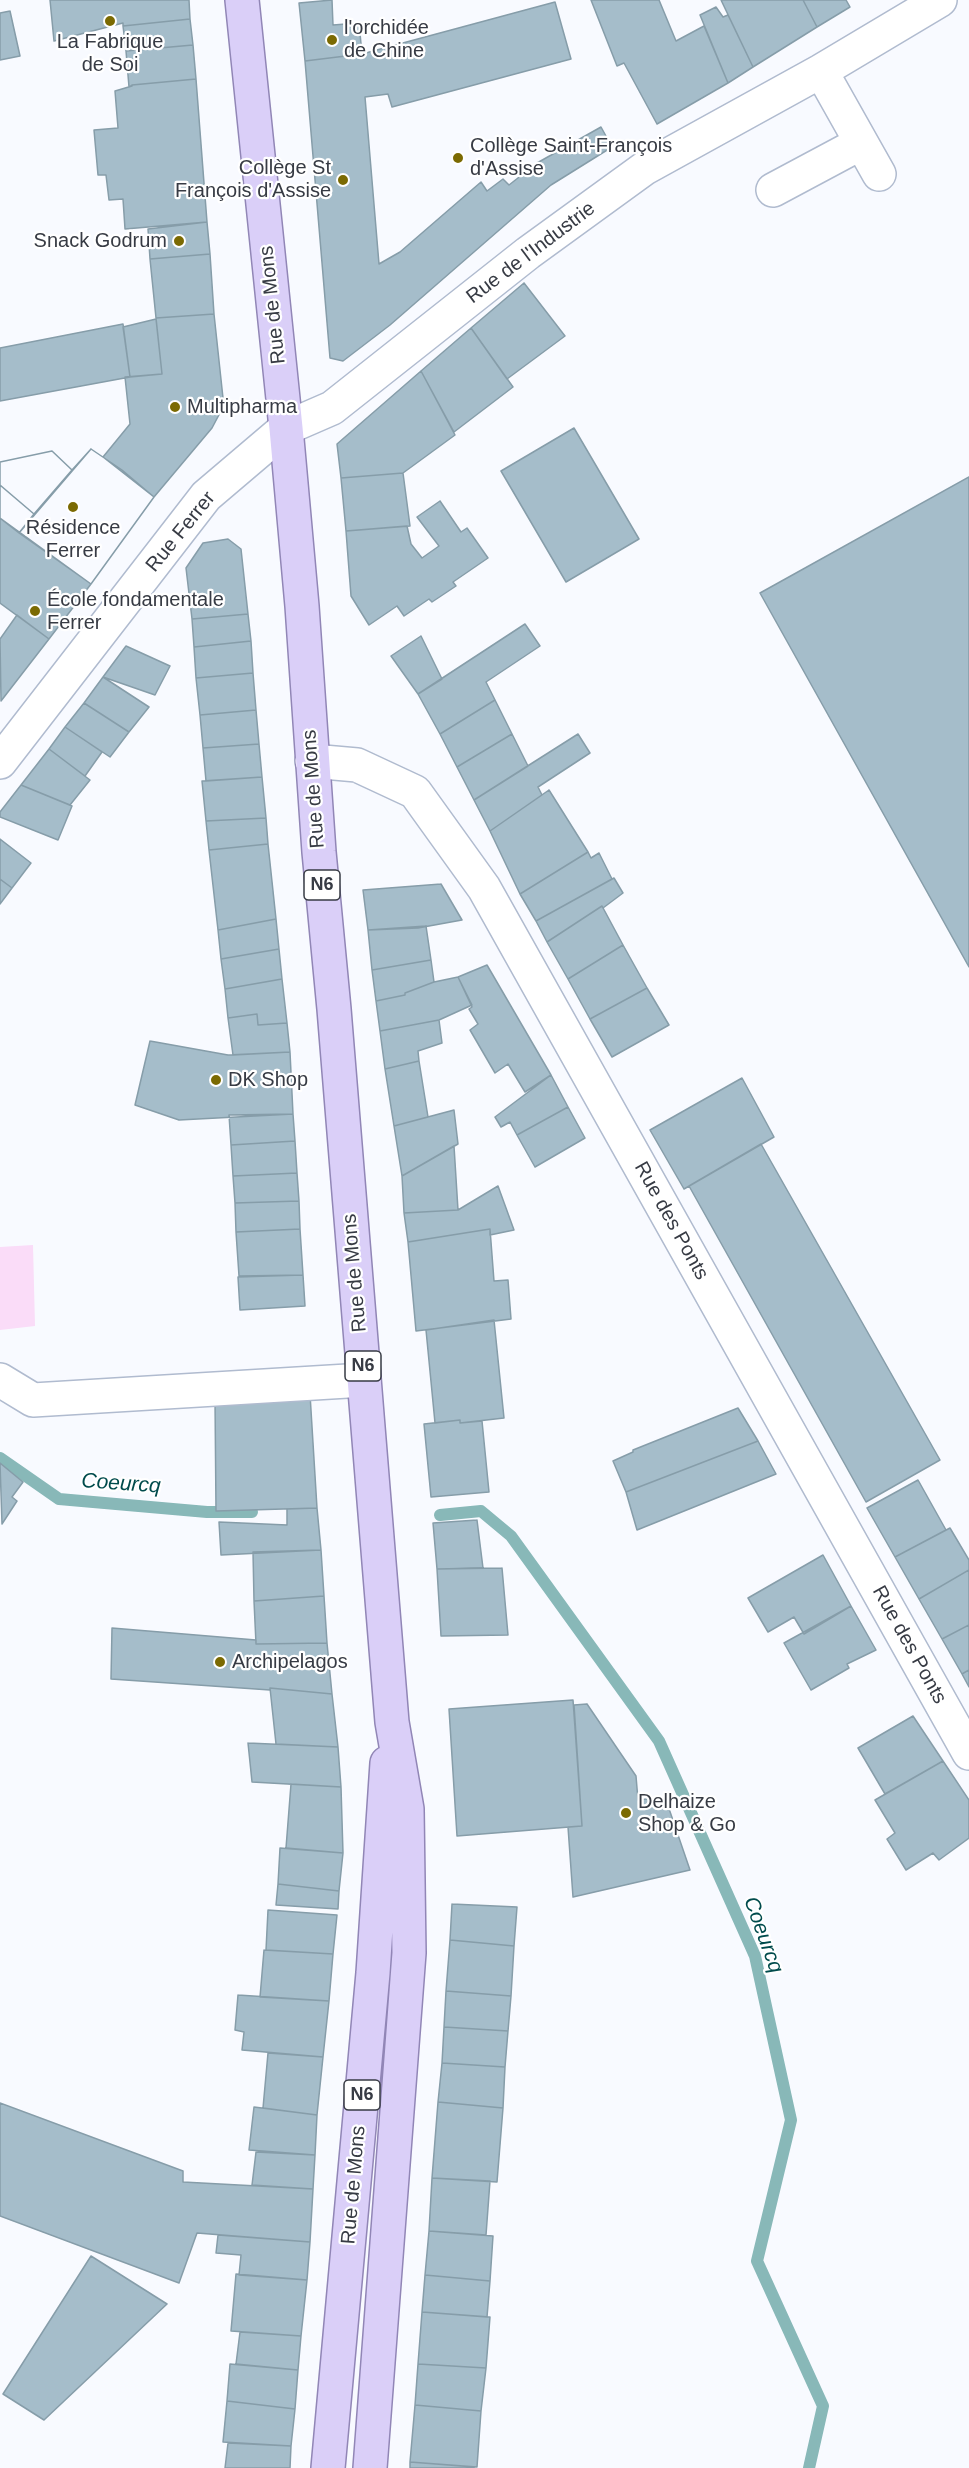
<!DOCTYPE html>
<meta charset="utf-8">
<style>
body{margin:0}
canvas{display:block;background:#f8faff}
</style>
<canvas width="969" height="2468"></canvas>
<script>
const g = document.querySelector('canvas').getContext('2d');
g.lineJoin = 'round';
function fill(path, color) { g.fillStyle = color; g.fill(path, 'evenodd'); }
const toPath = rows => new Path2D(rows.map(r => 'M' + r).join(''));
function strokePath(path, color, width, dash) { g.strokeStyle = color; g.lineWidth = width; g.lineCap = dash ? 'butt' : 'round'; g.setLineDash(dash || []); g.stroke(path); }
function label(font, color, halo, rows, align = 'center') {
  g.font = font + ' Helvetica,sans-serif'; g.lineWidth = 4.5; g.setLineDash([]); g.textBaseline = 'middle'; g.strokeStyle = halo; g.fillStyle = color; for (const [text, x, y, turn = 0] of rows) {
    g.save(); g.translate(x, y); g.rotate((+turn || 0) * Math.PI / 180); g.textAlign = isNaN(turn) ? turn : align; if (halo) g.strokeText(text, 0, 0); g.fillText(text, 0, 0); g.restore();
  }
}
const green = toPath([
 [33,1245,35,1326,0,1330,0,1247]
]);
const stream = toPath([
 [0,1458,59,1499,207,1512,252,1512],
 [440,1515,481,1511,511,1536,659,1741,755,1956,791,2120,757,2261,823,2406,809,2468]
]);
const building = toPath([
 [50,0,189,0,190,19,123,26,123,23,54,41,50,0],
 [332,0,333,25,359,23,362,54,305,61,299,3,332,0],
 [591,0,659,0,676,41,704,26,728,83,657,124,624,63,617,66,591,0],
 [721,0,803,0,817,27,753,67,721,0],
 [803,0,846,0,850,7,817,27,803,0],
 [555,2,571,59,392,107,388,94,365,97,379,264,400,252,481,182,487,191,503,179,509,185,537,163,601,127,612,147,551,185,390,325,343,361,330,358,305,61,362,54,555,2],
 [716,7,723,17,728,15,753,67,728,83,700,15,716,7],
 [10,11,20,56,0,60,0,13,10,11],
 [190,19,193,45,126,51,123,26,190,19],
 [193,45,196,79,132,85,129,87,126,51,193,45],
 [196,79,207,222,125,229,123,199,109,200,106,175,98,175,94,130,118,128,115,91,132,86,132,85,196,79],
 [207,222,210,254,150,259,148,229,207,222],
 [210,254,214,314,156,318,150,259,210,254],
 [524,283,565,336,507,379,471,328,524,283],
 [214,314,223,398,221,411,212,428,154,497,103,457,130,424,125,377,162,374,156,318,214,314],
 [156,319,162,374,130,377,123,327,156,319],
 [123,324,130,377,0,401,0,348,123,324],
 [471,328,513,387,454,432,421,371,471,328],
 [421,371,455,435,403,473,341,478,337,444,421,371],
 [574,428,639,539,566,582,501,471,574,428],
 [91,449,122,470,154,497,91,584,0,518,0,462,52,451,72,470,91,449],
 [91,449,122,470,154,497,91,584,19,533,91,449],
 [52,451,72,470,34,514,0,485,0,462,52,451],
 [403,473,410,526,346,531,341,478,403,473],
 [969,477,969,967,760,593,969,477],
 [0,485,34,514,19,533,0,518,0,485],
 [440,501,461,532,467,528,488,558,453,582,456,586,432,602,429,599,404,616,397,606,369,625,351,596,346,531,407,526,411,544,422,558,439,546,417,517,440,501],
 [0,518,91,584,49,639,0,603,0,518],
 [228,539,241,549,248,614,192,619,186,568,203,543,228,539],
 [248,614,251,641,194,647,192,619,248,614],
 [17,615,49,639,1,701,0,639,17,615],
 [525,624,540,646,486,682,495,700,440,734,418,694,525,624],
 [421,636,442,679,418,694,391,656,421,636],
 [251,641,253,673,196,678,194,647,251,641],
 [126,646,170,666,155,695,103,677,126,646],
 [253,673,256,710,200,715,196,678,253,673],
 [103,677,149,707,129,732,84,703,103,677],
 [495,700,512,734,457,767,440,734,495,700],
 [84,703,129,732,110,757,65,727,84,703],
 [256,710,259,744,203,748,200,715,256,710],
 [65,727,102,752,85,776,49,749,65,727],
 [512,734,528,766,474,800,457,767,512,734],
 [578,734,590,753,538,787,542,795,490,831,474,800,578,734],
 [259,744,262,777,206,781,203,748,259,744],
 [49,749,90,780,70,805,21,785,49,749],
 [262,777,266,818,206,821,202,781,262,777],
 [21,785,72,806,58,840,0,817,0,812,21,785],
 [549,790,588,852,520,894,490,831,549,790],
 [266,818,268,844,209,850,206,821,266,818],
 [0,839,31,863,12,888,0,879,0,839],
 [268,844,276,919,218,930,209,850,268,844],
 [588,852,591,858,599,853,612,879,536,921,520,894,588,852],
 [614,878,623,893,603,908,602,906,547,942,536,921,614,878],
 [0,879,12,888,0,904,0,879],
 [441,884,462,920,418,928,368,930,363,890,441,884],
 [602,906,623,945,568,979,547,942,602,906],
 [276,919,279,949,221,959,218,930,276,919],
 [426,926,431,960,372,970,368,930,426,926],
 [623,945,647,988,590,1019,568,979,623,945],
 [279,949,282,979,225,989,221,959,279,949],
 [431,960,434,982,405,993,405,995,376,1001,372,970,431,960],
 [487,965,551,1075,525,1092,508,1064,495,1073,470,1030,478,1024,469,1009,472,1007,458,977,487,965],
 [458,977,472,1005,439,1020,380,1031,376,1001,405,995,405,993,434,982,458,977],
 [282,979,287,1023,258,1025,257,1014,228,1018,225,989,282,979],
 [647,988,669,1025,612,1057,590,1019,647,988],
 [257,1014,258,1025,287,1023,290,1052,233,1055,228,1018,257,1014],
 [439,1020,442,1043,418,1051,419,1061,385,1069,380,1031,439,1020],
 [150,1041,228,1055,290,1052,293,1114,179,1120,135,1105,150,1041],
 [419,1061,428,1117,394,1126,385,1069,419,1061],
 [551,1075,568,1107,517,1135,510,1122,501,1127,495,1117,551,1075],
 [742,1078,774,1137,684,1189,650,1130,742,1078],
 [568,1107,585,1138,535,1167,517,1135,568,1107],
 [454,1110,458,1144,402,1176,394,1126,454,1110],
 [293,1114,295,1141,231,1145,229,1115,293,1114],
 [295,1141,297,1173,233,1176,231,1145,295,1141],
 [761,1144,940,1460,866,1502,689,1186,761,1144],
 [454,1146,458,1210,404,1213,402,1176,454,1146],
 [297,1173,299,1201,235,1203,233,1176,297,1173],
 [498,1186,514,1230,490,1235,490,1229,408,1242,404,1213,458,1210,498,1186],
 [299,1201,300,1229,236,1232,235,1203,299,1201],
 [300,1229,303,1275,239,1276,236,1232,300,1229],
 [490,1229,494,1281,508,1280,511,1319,416,1331,408,1242,490,1229],
 [303,1275,305,1306,240,1310,238,1277,303,1275],
 [494,1320,504,1418,460,1423,460,1420,435,1423,426,1330,494,1320],
 [310,1394,317,1508,216,1511,215,1400,310,1394],
 [738,1408,758,1441,626,1492,613,1461,633,1452,633,1450,738,1408],
 [460,1420,460,1423,482,1421,489,1492,431,1497,424,1424,460,1420],
 [758,1441,776,1474,637,1530,626,1492,758,1441],
 [0,1463,23,1482,12,1497,17,1501,2,1524,0,1463],
 [918,1480,946,1530,895,1557,867,1508,918,1480],
 [317,1508,321,1550,221,1555,219,1522,287,1525,287,1509,317,1508],
 [477,1520,483,1568,437,1569,433,1523,477,1520],
 [950,1528,969,1560,969,1570,919,1599,895,1557,950,1528],
 [321,1550,324,1596,254,1601,253,1552,321,1550],
 [823,1555,851,1606,804,1634,794,1617,768,1632,748,1598,823,1555],
 [502,1568,508,1635,441,1636,437,1569,502,1568],
 [969,1570,969,1625,942,1639,919,1599,969,1570],
 [324,1596,327,1643,256,1644,254,1601,324,1596],
 [851,1606,876,1650,847,1664,849,1668,811,1690,784,1643,851,1606],
 [969,1625,969,1670,962,1674,942,1639,969,1625],
 [112,1628,256,1640,256,1644,327,1643,332,1694,270,1688,270,1690,111,1679,112,1628],
 [969,1670,969,1687,962,1674,969,1670],
 [270,1688,332,1694,338,1747,276,1744,270,1688],
 [573,1700,582,1826,457,1836,449,1709,573,1700],
 [587,1704,636,1776,638,1800,665,1797,690,1870,573,1897,568,1827,582,1826,574,1705,587,1704],
 [913,1716,943,1761,885,1794,858,1748,913,1716],
 [248,1743,338,1747,341,1787,252,1782,248,1743],
 [943,1761,969,1800,969,1838,939,1860,933,1853,906,1870,887,1839,895,1833,875,1800,943,1761],
 [291,1784,341,1787,343,1853,286,1848,291,1784],
 [280,1848,343,1853,339,1891,278,1884,280,1848],
 [278,1884,339,1891,338,1909,276,1905,278,1884],
 [452,1904,517,1907,514,1946,450,1940,452,1904],
 [268,1910,337,1915,333,1954,266,1950,268,1910],
 [450,1940,514,1946,511,1996,446,1991,450,1940],
 [264,1950,333,1954,329,2001,260,1997,264,1950],
 [446,1991,511,1996,508,2031,444,2027,446,1991],
 [238,1995,329,2001,323,2057,242,2050,244,2032,235,2030,238,1995],
 [444,2027,508,2031,505,2067,442,2063,444,2027],
 [268,2053,323,2057,317,2115,263,2108,268,2053],
 [442,2063,505,2067,503,2108,438,2102,442,2063],
 [438,2102,503,2108,497,2182,432,2178,438,2102],
 [0,2103,183,2171,183,2182,313,2189,310,2242,197,2233,179,2283,0,2216,0,2103],
 [254,2107,317,2115,315,2155,249,2150,254,2107],
 [256,2152,315,2155,313,2189,252,2185,256,2152],
 [432,2178,490,2181,486,2235,429,2231,432,2178],
 [429,2231,493,2236,490,2281,425,2275,429,2231],
 [218,2235,310,2242,307,2280,239,2275,241,2255,216,2253,218,2235],
 [91,2256,167,2304,44,2420,3,2394,91,2256],
 [236,2274,307,2280,301,2336,231,2331,236,2274],
 [425,2275,490,2281,487,2317,422,2312,425,2275],
 [422,2312,490,2317,486,2368,418,2364,422,2312],
 [240,2332,301,2336,298,2370,236,2364,240,2332],
 [230,2364,298,2370,295,2409,227,2401,230,2364],
 [418,2364,486,2368,481,2411,415,2405,418,2364],
 [227,2401,295,2409,291,2446,223,2442,227,2401],
 [415,2405,481,2411,477,2467,410,2462,415,2405],
 [228,2443,291,2446,290,2468,225,2468,228,2443],
 [410,2462,474,2467,474,2468,410,2468,410,2462]
]);
const minor = toPath([
 [821,71,879,174],
 [773,190,861,143],
 [312,761,357,765,415,792,484,888,969,1753],
 [0,762,206,496,286,428,332,408,528,253,645,168,821,71,940,0],
 [0,1380,33,1400,364,1380]
]);
const major = toPath([
 [242,0,286,428,302,606,319,852,334,1009,392,1722,407,1809,409,1953,370,2468],
 [328,2468,373,1973,387,1763]
]);
const markers = [
 [110,21,6,"#7b6a02"],
 [332,40,6,"#7b6a02"],
 [458,158,6,"#7b6a02"],
 [343,180,6,"#7b6a02"],
 [179,241,6,"#7b6a02"],
 [175,407,6,"#7b6a02"],
 [73,507,6,"#7b6a02"],
 [35,611,6,"#7b6a02"],
 [216,1080,6,"#7b6a02"],
 [220,1662,6,"#7b6a02"],
 [626,1813,6,"#7b6a02"]
];
const shields = [
 [322,885,36],
 [363,1366,36],
 [362,2095,36]
];
const shieldNames = [
 ["N6",322,885],
 ["N6",363,1366],
 ["N6",362,2095]
];
const poiNames = [
 ["l'orchidée",344,28],
 ["de Chine",344,51],
 ["La Fabrique",110,42,"center"],
 ["de Soi",110,65,"center"],
 ["Collège Saint-François",470,146],
 ["d'Assise",470,169],
 ["Collège St",331,168,"right"],
 ["François d'Assise",331,191,"right"],
 ["Snack Godrum",167,241,"right"],
 ["Multipharma",187,407],
 ["Résidence",73,528,"center"],
 ["Ferrer",73,551,"center"],
 ["École fondamentale",47,600],
 ["Ferrer",47,623],
 ["DK Shop",228,1080],
 ["Archipelagos",232,1662],
 ["Delhaize",638,1802],
 ["Shop & Go",638,1825]
];
const streetNames = [
 ["Rue de l'Industrie",531,253,-37],
 ["Rue de Mons",273,305,-96],
 ["Rue Ferrer",181,532,-51],
 ["Rue de Mons",314,789,-94],
 ["Rue des Ponts",671,1221,61],
 ["Rue de Mons",355,1273,-95],
 ["Rue des Ponts",909,1645,61],
 ["Rue de Mons",354,2185,-85]
];
const waterNames = [
 ["Coeurcq",121,1484,4],
 ["Coeurcq",763,1935,70]
];
fill(green, '#fadcf8');
strokePath(stream, '#88b8b8', 12);
fill(building, '#a5bdca');
strokePath(building, '#869da9', 1.5);
strokePath(minor, '#b0bbcf', 36);
strokePath(major, '#9186b6', 36);
strokePath(minor, '#fff', 33);
strokePath(major, '#dacff8', 33);
for (const [x, y, r, color] of markers) { const dot = new Path2D(); dot.arc(x, y, r, 0, 2 * Math.PI); g.fillStyle = color; g.fill(dot); strokePath(dot, '#fff', 2); }
for (const [x, y, w] of shields) { const box = new Path2D(); box.roundRect(x - w / 2, y - 15, w, 30, 4.5); g.fillStyle = '#fff'; g.fill(box); strokePath(box, '#373b44', 1.5); }
label('bold 18px', '#373b44', null, shieldNames);
label('20px', '#373b44', '#fff', poiNames, 'left');
label('20px', '#373b44', '#fff', streetNames);
label('italic 21px', '#004b4c', '#fff', waterNames);
</script>
